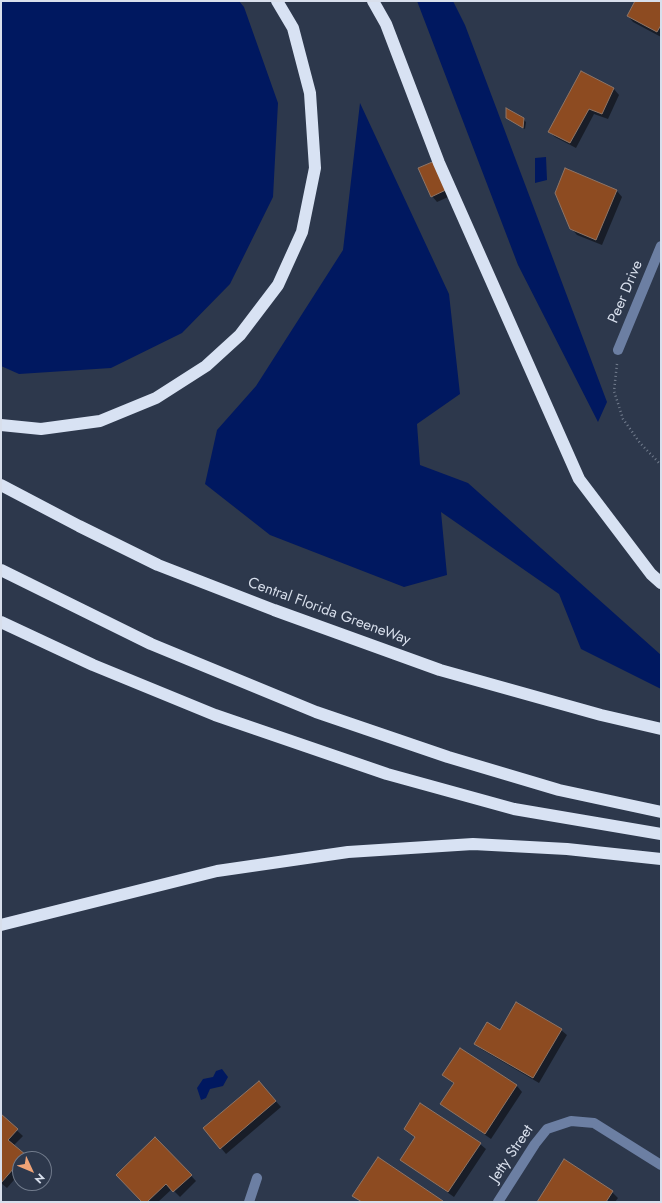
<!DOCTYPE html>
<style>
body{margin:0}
#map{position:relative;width:662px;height:1203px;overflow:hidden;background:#2d384c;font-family:Jost,sans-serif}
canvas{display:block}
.frame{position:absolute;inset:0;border:2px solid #d8dfec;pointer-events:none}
.north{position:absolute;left:12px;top:1151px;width:40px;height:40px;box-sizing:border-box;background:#2d384c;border:1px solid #717b8c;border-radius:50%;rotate:134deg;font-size:11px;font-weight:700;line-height:16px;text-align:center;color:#d8dfec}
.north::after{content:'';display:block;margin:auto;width:14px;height:18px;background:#efa377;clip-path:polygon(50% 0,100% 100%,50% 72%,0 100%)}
</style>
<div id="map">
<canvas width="662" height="1203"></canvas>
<div class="frame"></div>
<div class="north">N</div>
</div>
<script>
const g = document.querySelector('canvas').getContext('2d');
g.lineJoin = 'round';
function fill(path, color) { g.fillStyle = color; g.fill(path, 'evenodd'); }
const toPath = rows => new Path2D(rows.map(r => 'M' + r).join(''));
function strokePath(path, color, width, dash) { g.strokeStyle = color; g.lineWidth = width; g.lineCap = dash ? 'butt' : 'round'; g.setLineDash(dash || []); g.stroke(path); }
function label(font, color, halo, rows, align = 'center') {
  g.font = font + ' Jost,sans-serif'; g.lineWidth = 3.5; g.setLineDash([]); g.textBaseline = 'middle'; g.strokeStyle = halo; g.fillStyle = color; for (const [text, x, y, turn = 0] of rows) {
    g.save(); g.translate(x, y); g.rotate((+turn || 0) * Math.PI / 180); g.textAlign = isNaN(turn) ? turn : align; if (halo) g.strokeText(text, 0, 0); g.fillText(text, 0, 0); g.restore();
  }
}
const water = toPath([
 [1,1,239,1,244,7,278,103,273,197,230,284,182,333,111,368,19,374,1,366],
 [417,1,453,1,465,25,607,402,598,422,518,265],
 [360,103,449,294,460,394,417,424,420,465,468,483,661,655,661,689,581,649,559,594,441,512,447,575,404,587,270,535,205,484,217,430,256,386,343,250],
 [546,157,547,180,535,183,535,158],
 [222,1069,228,1077,223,1086,210,1089,206,1098,201,1100,197,1088,203,1079,213,1077,216,1071]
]);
const shadow = toPath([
 [636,1,661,1,661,37,633,22,628,16],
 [582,73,614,89,619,95,608,119,594,114,576,148,555,137,549,132],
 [507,118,523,119,526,122,525,129],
 [419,168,455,194,437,202,432,196],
 [565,169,617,191,622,197,602,245,577,235,571,228],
 [561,1030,567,1035,539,1083,481,1049,476,1044,500,1031],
 [460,1049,517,1086,522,1092,491,1139,441,1104,454,1084,443,1075],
 [264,1088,281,1107,226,1154,221,1148],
 [1,1116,23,1136,13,1146,28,1159,20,1159,20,1173,7,1188,1,1183],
 [405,1129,480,1144,486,1149,454,1197,401,1160,416,1138],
 [155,1138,196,1181,180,1197,172,1189,158,1202,143,1202],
 [565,1161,612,1192,618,1198,615,1202,538,1202]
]);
const building = toPath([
 [635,1,661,1,661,25,657,32,627,16,635,1],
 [581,71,614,88,602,114,589,109,570,143,548,132,581,71],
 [506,108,524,118,523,128,506,118,506,108],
 [437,160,450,188,431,197,418,168,437,160],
 [565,168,617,190,596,240,570,229,555,193,565,168],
 [516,1002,562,1029,533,1078,474,1044,487,1022,500,1030,516,1002],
 [460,1048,517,1085,485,1134,440,1104,454,1083,442,1075,460,1048],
 [259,1081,276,1101,220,1149,203,1128,259,1081],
 [420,1103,481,1143,448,1192,400,1160,415,1137,404,1129,420,1103],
 [1,1114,18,1129,8,1140,26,1155,20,1159,20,1161,1,1183,1,1114],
 [155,1137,192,1175,173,1192,166,1184,147,1202,142,1202,116,1175,155,1137],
 [378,1157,443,1201,443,1202,362,1202,352,1196,378,1157],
 [564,1159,613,1191,606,1202,537,1202,564,1159]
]);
const path = toPath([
 [617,364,614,391,623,419,640,443,661,465]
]);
const minor = toPath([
 [618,350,661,246],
 [249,1202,257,1178],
 [498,1202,535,1144,547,1129,571,1121,594,1123,661,1165]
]);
const highway = toPath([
 [373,1,386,24,439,163,579,479,651,574,661,583],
 [1,425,41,429,100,421,156,398,206,366,240,335,278,285,302,232,315,168,310,93,293,28,277,1],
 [1,485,79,526,158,565,274,610,440,670,601,715,661,729],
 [1,570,151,644,316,712,448,757,559,790,661,812],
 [1,622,93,665,215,715,387,774,514,809,661,834],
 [1,925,217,871,348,852,473,844,567,849,661,859]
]);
const streetNames = [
 ["Peer Drive",626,292,-67],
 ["Central Florida GreeneWay",329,612,20],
 ["Jetty Street",512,1154,-56]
];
fill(water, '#001860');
fill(shadow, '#0007');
fill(building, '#8d4b21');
strokePath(building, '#8e7567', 1);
strokePath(path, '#747e8f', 2.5, [1, 3]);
strokePath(minor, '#6c7fa3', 10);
strokePath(highway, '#d8e2f3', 12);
label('15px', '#d8dfec', '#2d384c', streetNames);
</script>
